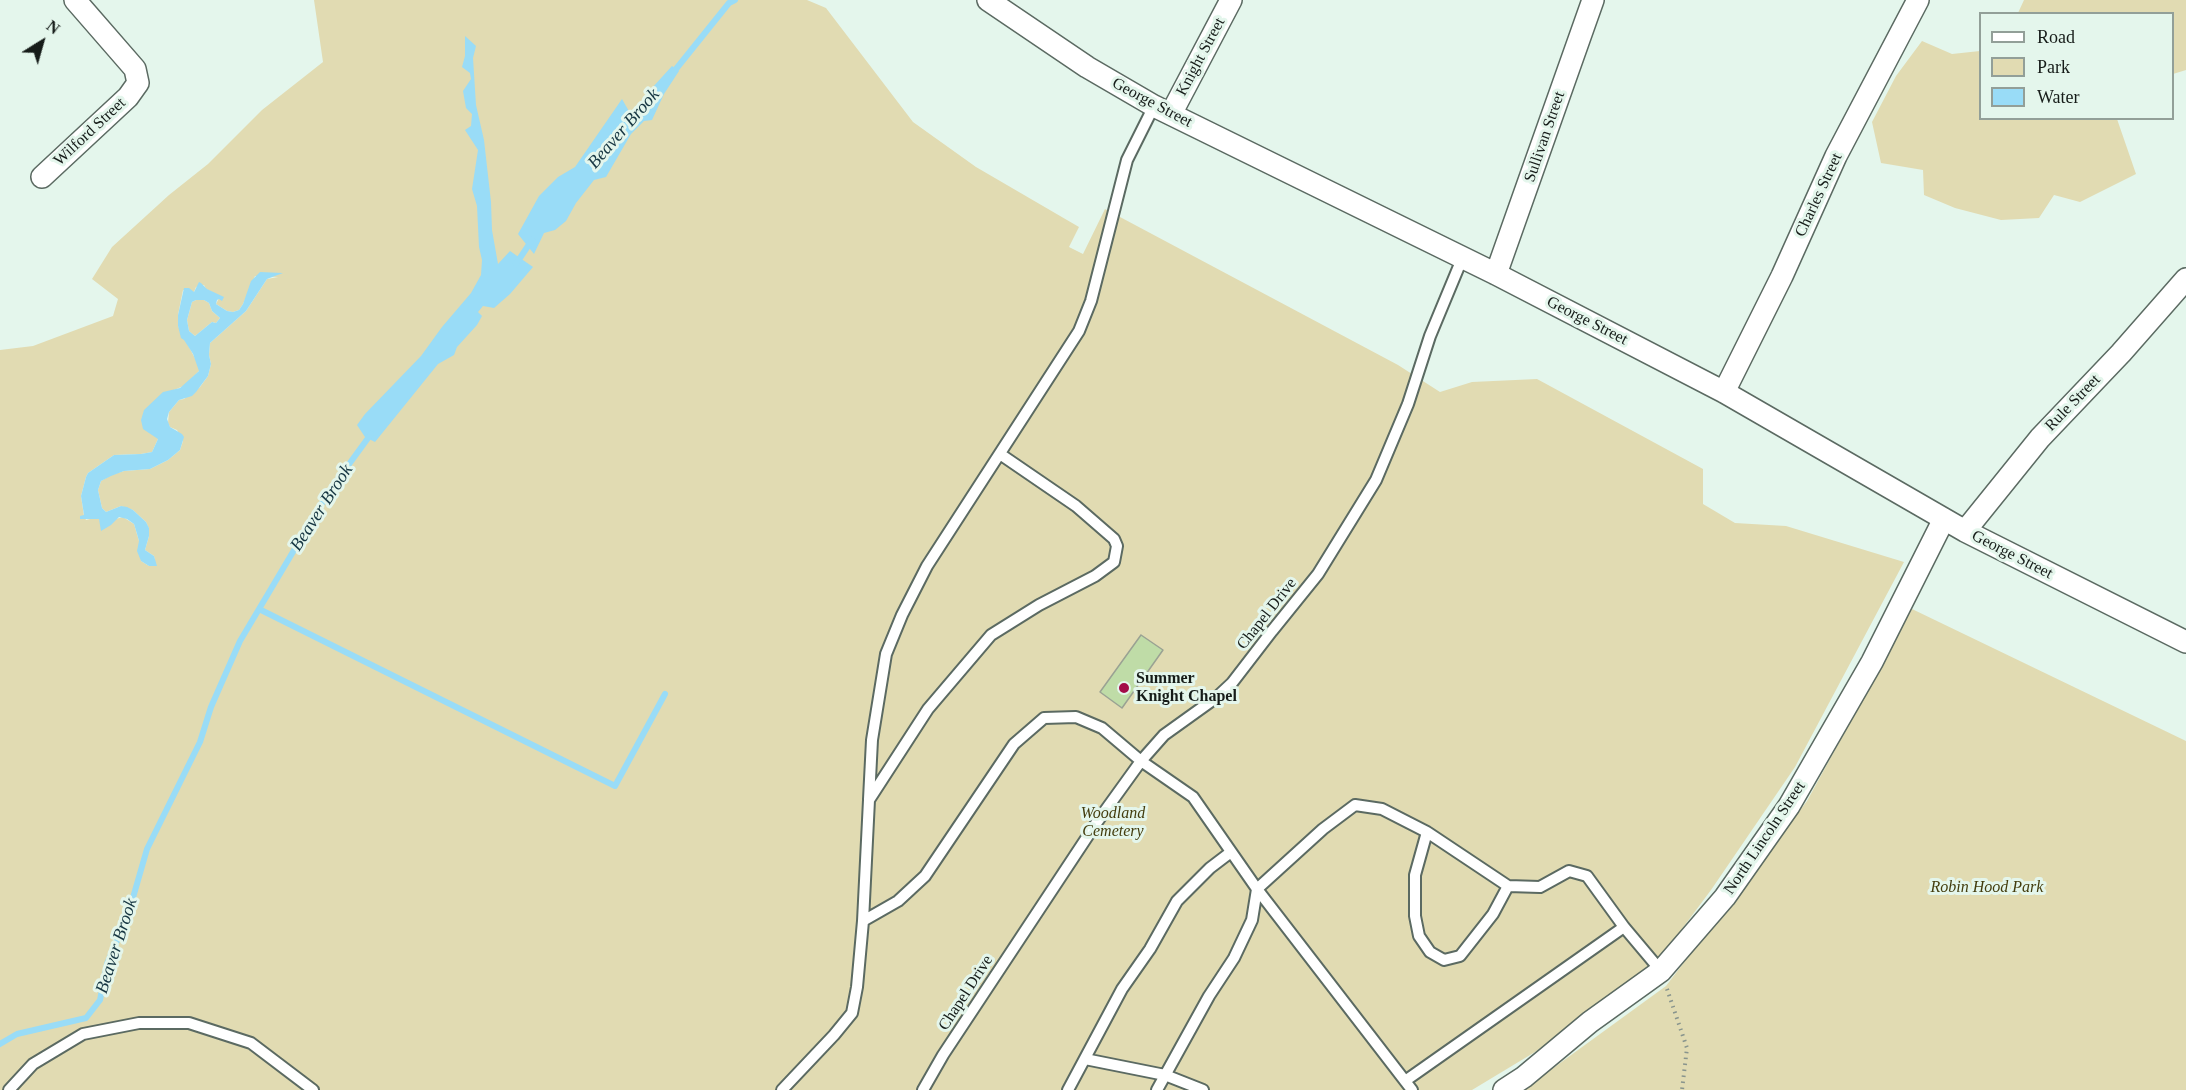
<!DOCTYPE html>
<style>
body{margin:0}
#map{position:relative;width:2186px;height:1090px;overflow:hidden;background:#e4f6ec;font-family:Georgia,serif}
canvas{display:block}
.legend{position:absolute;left:1979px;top:12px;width:195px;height:108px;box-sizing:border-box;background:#e4f6ec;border:2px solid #929f98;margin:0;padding:8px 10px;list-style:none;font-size:18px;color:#161c19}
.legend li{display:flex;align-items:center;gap:12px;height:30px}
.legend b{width:30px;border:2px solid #929f98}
.north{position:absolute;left:12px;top:12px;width:60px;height:60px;-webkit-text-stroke:4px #e4f6ec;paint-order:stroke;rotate:37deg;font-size:16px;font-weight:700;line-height:24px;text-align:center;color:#161c19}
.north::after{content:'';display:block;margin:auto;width:21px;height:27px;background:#161c19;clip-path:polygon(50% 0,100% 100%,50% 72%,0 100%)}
</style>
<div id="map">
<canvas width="2186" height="1090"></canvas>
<ul class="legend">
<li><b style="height:8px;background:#fff"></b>Road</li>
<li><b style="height:16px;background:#e1dbb2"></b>Park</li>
<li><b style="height:16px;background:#99dcf7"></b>Water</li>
</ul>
<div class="north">N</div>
</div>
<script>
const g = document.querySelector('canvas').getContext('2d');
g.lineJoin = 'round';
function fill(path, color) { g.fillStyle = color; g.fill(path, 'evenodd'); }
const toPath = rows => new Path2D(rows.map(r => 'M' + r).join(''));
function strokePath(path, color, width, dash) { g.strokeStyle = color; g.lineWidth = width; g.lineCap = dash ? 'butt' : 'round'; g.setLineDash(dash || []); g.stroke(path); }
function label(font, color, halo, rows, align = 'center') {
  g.font = font + ' Georgia,serif'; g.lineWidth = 6; g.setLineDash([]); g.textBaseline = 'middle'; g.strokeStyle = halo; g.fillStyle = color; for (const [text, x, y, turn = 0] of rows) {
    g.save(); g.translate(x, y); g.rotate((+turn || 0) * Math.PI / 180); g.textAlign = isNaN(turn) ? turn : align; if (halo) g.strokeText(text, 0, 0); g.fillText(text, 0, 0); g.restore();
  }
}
const green = toPath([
 [314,0,807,0,826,8,913,122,976,167,1079,227,1069,247,1083,254,1105,209,1398,365,1440,392,1472,382,1537,379,1703,469,1703,504,1735,523,1786,526,1904,562,1795,767,1711,890,1655,965,1535,1052,1472,1090,0,1090,0,350,33,346,113,316,118,299,92,279,112,247,169,195,208,164,262,110,323,62],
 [255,276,278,277,267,279,246,311,210,343,209,355,211,364,208,376,200,387,184,399,179,400,169,412,168,423,170,427,177,430,183,441,180,450,168,460,150,469,124,471,111,475,101,481,98,490,102,508,106,512,121,506,133,510,146,522,149,529,149,536,145,550,154,556,155,562,149,566,141,561,139,541,134,524,123,517,101,523,99,519,94,518,86,520,84,516,81,496,86,477,88,473,114,455,141,454,152,452,158,439,174,390,186,385,199,371,199,366,178,326,178,315,183,290,194,292,196,287,204,285,206,289,220,296,216,304,227,311,233,312,239,310,243,304],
 [2024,0,2186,0,2186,70,2173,74,2172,14,2018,13],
 [1922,41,1952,54,1980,51,1980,118,2117,119,2136,174,2080,202,2054,195,2039,218,2001,220,1955,208,1924,195,1923,170,1881,163,1872,122,1896,76],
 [196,300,204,300,209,303,212,311,220,318,216,323,212,322,195,336,189,331,187,320,192,302],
 [1912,609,2186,741,2186,1090,1523,1090,1666,986,1807,801]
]);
const water = toPath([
 [465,36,476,46,473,58,476,105,484,140,491,202,492,230,498,264,510,251,533,267,510,294,494,308,483,306,478,312,482,316,477,325,457,347,454,355,438,364,375,442,365,437,357,425,365,414,421,356,442,327,471,293,481,275,482,260,479,247,477,206,472,189,478,150,465,130,471,126,472,114,466,108,463,91,471,79,470,73,462,67,465,56],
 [672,66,679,71,664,94,652,120,644,121,631,134,606,177,594,180,576,203,566,221,555,230,544,233,534,254,518,234,539,196,558,177,575,167,622,99,630,113,641,111,652,88],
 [260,272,283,273,267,279,246,311,210,343,209,355,211,364,208,376,196,392,192,396,179,400,169,412,167,419,170,427,182,434,184,437,180,450,168,460,150,469,124,471,111,476,101,481,98,490,102,508,106,512,121,506,127,507,133,510,146,522,149,528,149,536,145,550,154,556,157,566,149,566,141,561,137,551,139,541,137,534,134,524,127,519,119,517,111,525,101,531,99,519,80,519,80,516,84,515,81,496,86,477,88,473,114,455,141,454,152,452,158,439,143,429,141,420,144,410,163,392,180,388,199,371,193,354,184,340,181,338,178,326,178,315,184,288,189,288,194,292,199,282,201,283,207,289,224,297,222,301,219,299,217,300,216,304,227,311,233,312,239,310,243,304,251,281],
 [196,300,204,300,209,303,212,311,220,318,216,323,212,322,195,336,189,331,187,320,192,302]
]);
const stream = toPath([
 [672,74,729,3,735,0],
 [516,264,532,240],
 [259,609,615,786,665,694],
 [0,1044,17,1034,86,1018,100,1000,107,964,128,915,147,849,200,742,211,707,240,641,328,493,371,434]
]);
const building = toPath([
 [1141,635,1163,650,1122,708,1100,692,1141,635]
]);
const path = toPath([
 [1667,989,1687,1048,1682,1090]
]);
const lane = toPath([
 [869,799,872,740,886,654,902,615,927,566,1079,331,1091,301,1127,160,1154,106],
 [1427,832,1415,875,1415,916,1419,936,1430,952,1444,960,1460,956,1493,914,1508,886],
 [863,921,898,901,925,876,1014,744,1044,718,1076,717,1102,728,1141,761,1193,797,1257,889,1412,1090],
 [1085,1059,1165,1075,1203,1090],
 [1405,1081,1624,927],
 [9,1090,33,1064,83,1034,139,1023,189,1023,251,1043,313,1090],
 [782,1090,834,1035,852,1013,857,987,863,921,869,800,928,709,991,635,1039,605,1095,576,1114,562,1117,546,1114,539,1076,506,1000,454],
 [923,1090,943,1055,1097,822,1141,761,1164,735,1217,697,1232,683,1272,631,1318,574,1376,480,1408,404,1430,336,1462,259],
 [1068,1090,1122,989,1150,949,1177,901,1210,868,1231,852],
 [1157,1090,1209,996,1234,958,1252,920,1257,889,1323,829,1355,805,1382,809,1427,832,1508,886,1540,887,1569,871,1587,876,1624,927,1661,971]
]);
const street = toPath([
 [988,0,1087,67,1154,106,1496,274,1724,392,1965,531,2186,642],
 [1171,114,1231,0],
 [42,177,128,97,138,83,135,69,75,0],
 [1496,274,1593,0],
 [1724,392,1782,276,1836,156,1918,0],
 [1965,531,2040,438,2121,353,2186,279],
 [1504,1090,1524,1077,1590,1022,1661,971,1725,897,1789,806,1872,662,1944,519]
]);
const markers = [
 [1124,688,6,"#a30c48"]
];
const streetNames = [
 ["Knight Street",1201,57,-62],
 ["George Street",1152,103,28],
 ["Wilford Street",90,132,-43],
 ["Sullivan Street",1545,137,-71],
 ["Charles Street",1819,195,-65],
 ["George Street",1587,321,27],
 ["Rule Street",2073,403,-46],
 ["George Street",2012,555,27],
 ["Chapel Drive",1267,614,-52],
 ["North Lincoln Street",1765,838,-56],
 ["Chapel Drive",966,993,-57]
];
const poiNames = [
 ["Summer",1136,679],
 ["Knight Chapel",1136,697]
];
const parkNames = [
 ["Woodland",1113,814],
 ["Cemetery",1113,832],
 ["Robin Hood Park",1987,888]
];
const waterNames = [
 ["Beaver Brook",624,129,-49],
 ["Beaver Brook",322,508,-57],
 ["Beaver Brook",117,946,-72]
];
fill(green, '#e1dbb2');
fill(water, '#99dcf7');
strokePath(stream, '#99dcf7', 6);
fill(building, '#bfdca7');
strokePath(building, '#9aa293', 1.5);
strokePath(lane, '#5b6a62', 14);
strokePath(street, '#5b6a62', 24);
strokePath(path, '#88948d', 4, [1.5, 4.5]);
strokePath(lane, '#fff', 10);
strokePath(street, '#fff', 21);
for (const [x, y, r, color] of markers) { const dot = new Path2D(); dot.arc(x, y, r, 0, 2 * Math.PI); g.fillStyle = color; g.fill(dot); strokePath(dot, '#e4f6ec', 2); }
label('16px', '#161c19', '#e4f6ec', streetNames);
label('bold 16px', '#161c19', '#e4f6ec', poiNames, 'left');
label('italic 16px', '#433c0d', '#e4f6ec', parkNames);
label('italic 18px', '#163642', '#e4f6ec', waterNames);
</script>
